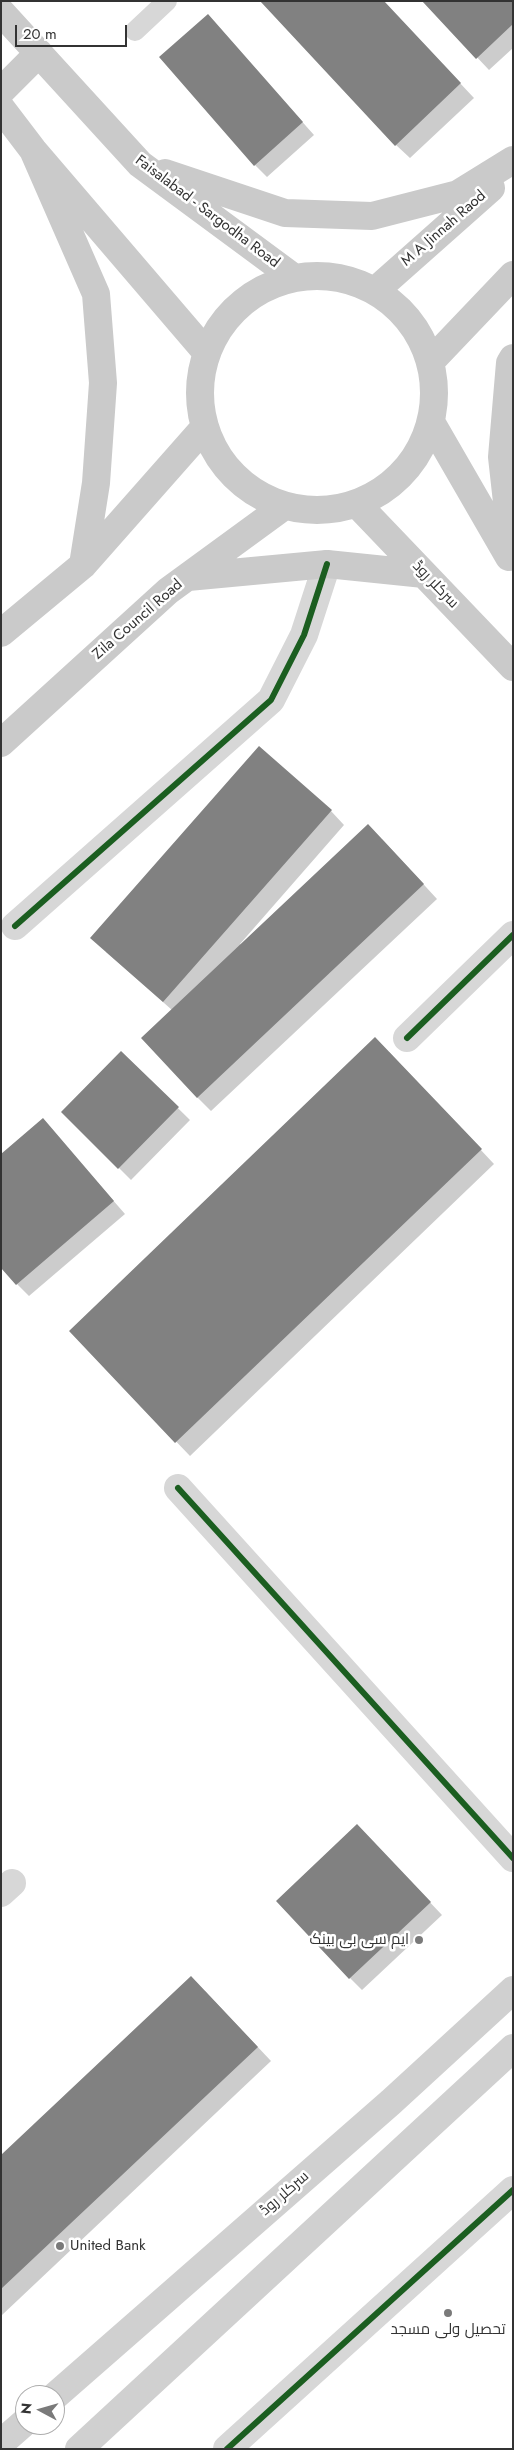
<!DOCTYPE html>
<meta charset="utf-8">
<style>
body{margin:0}
#map{position:relative;width:514px;height:2450px;overflow:hidden;background:#fff;font-family:Jost,sans-serif}
canvas{display:block}
.frame{position:absolute;inset:0;border:2px solid #333;pointer-events:none}
.north{position:absolute;left:15px;top:2385px;width:50px;height:50px;box-sizing:border-box;background:#fff;border:1px solid #adadad;border-radius:50%;rotate:276deg;font-size:14px;font-weight:700;line-height:20px;text-align:center;color:#333}
.north::after{content:'';display:block;margin:auto;width:18px;height:22px;background:#7a7a7a;clip-path:polygon(50% 0,100% 100%,50% 72%,0 100%)}
.scale{position:absolute;left:15px;top:25px;width:112px;height:22px;box-sizing:border-box;border:2px solid #333;border-top:0;padding-left:6px;font-size:15px;line-height:18px;white-space:nowrap;color:#333;-webkit-text-stroke:4px #fff;paint-order:stroke}
</style>
<div id="map">
<canvas width="514" height="2450"></canvas>
<div class="frame"></div>
<div class="north">N</div>
<div class="scale">20 m</div>
</div>
<script>
const g = document.querySelector('canvas').getContext('2d');
g.lineJoin = 'round';
function fill(path, color) { g.fillStyle = color; g.fill(path, 'evenodd'); }
const toPath = rows => new Path2D(rows.map(r => 'M' + r).join(''));
function strokePath(path, color, width, dash) { g.strokeStyle = color; g.lineWidth = width; g.lineCap = dash ? 'butt' : 'round'; g.setLineDash(dash || []); g.stroke(path); }
function label(font, color, halo, rows, align = 'center') {
  g.font = font + ' Jost,Cairo,sans-serif'; g.lineWidth = 5; g.setLineDash([]); g.textBaseline = 'middle'; g.strokeStyle = halo; g.fillStyle = color; for (const [text, x, y, turn = 0] of rows) {
    g.save(); g.translate(x, y); g.rotate((+turn || 0) * Math.PI / 180); g.textAlign = isNaN(turn) ? turn : align; if (halo) g.strokeText(text, 0, 0); g.fillText(text, 0, 0); g.restore();
  }
}
const shadow = toPath([
 [383,1,474,98,410,158,396,145],
 [424,1,513,1,513,48,489,70],
 [208,16,314,135,267,177,255,165],
 [331,811,344,825,240,944,241,945,382,839,437,899,211,1111,197,1097,172,1010,106,952],
 [121,1052,190,1120,131,1180,63,1112],
 [389,1052,494,1164,190,1456,70,1331],
 [43,1120,125,1214,29,1296,17,1284],
 [369,1838,442,1915,362,1990,350,1978],
 [205,1991,271,2061,1,2316,1,2157]
]);
const building = toPath([
 [260,1,384,1,461,83,395,146],
 [422,1,513,1,513,24,476,59],
 [208,14,303,122,254,166,159,57],
 [259,746,332,810,163,1002,90,938],
 [368,824,424,884,197,1098,141,1038],
 [375,1037,482,1149,175,1443,69,1331],
 [121,1051,179,1107,118,1169,61,1112],
 [43,1118,114,1201,16,1285,1,1268,1,1154],
 [357,1824,431,1902,349,1979,276,1901],
 [191,1976,258,2047,1,2289,1,2155]
]);
const lane = toPath([
 [135,31,167,1]
]);
const street = toPath([
 [15,926,271,700,304,635,327,564],
 [407,1038,513,935],
 [178,1488,513,1858],
 [1,1893,12,1883],
 [227,2449,513,2190]
]);
const secondary = toPath([
 [55,2396,391,2102,513,1990],
 [1,2443,25,2422],
 [79,2449,513,2048]
]);
const primary = toPath([
 [1,12,140,164,293,277],
 [1,91,39,53],
 [1,108,33,150,206,352],
 [33,150,96,294,103,383,96,483,83,565],
 [165,173,285,213,372,216,458,194,513,160],
 '200 393a117 117 0 1 1 234 0a117 117 0 1 1-234 0Z',
 [376,290,491,188],
 [513,358,510,363,502,457,513,556],
 [431,361,513,275],
 [431,422,509,557],
 [357,504,513,667],
 [188,577,327,564,424,574],
 [1,633,83,565,204,428],
 [1,743,168,591,283,507]
]);
const cycleway = toPath([
 [15,926,271,700,304,635,327,564],
 [407,1038,513,935],
 [178,1488,513,1858],
 [227,2449,513,2190]
]);
const markers = [
 [419,1940,5,"#7a7a7a"],
 [60,2246,5,"#7a7a7a"],
 [448,2313,5,"#7a7a7a"]
];
const streetNames = [
 ["Faisalabad - Sargodha Road",207,212,37],
 ["M A Jinnah Raod",444,229,-41],
 ["سرکلر روڈ",435,585,46],
 ["Zila Council Road",138,620,-41],
 ["سرکلر روڈ",285,2194,-41]
];
const poiNames = [
 ["ایم سی بی بینک",409,1940],
 ["United Bank",70,2246,"left"],
 ["تحصیل ولی مسجد",448,2330,"center"]
];
fill(shadow, '#0003');
fill(building, '#818181');
strokePath(lane, '#d7d7d7', 20);
strokePath(street, '#d7d7d7', 28);
strokePath(secondary, '#d0d0d0', 28);
strokePath(primary, '#cacaca', 28);
strokePath(cycleway, '#1b5e20', 6);
for (const [x, y, r, color] of markers) { const dot = new Path2D(); dot.arc(x, y, r, 0, 2 * Math.PI); g.fillStyle = color; g.fill(dot); strokePath(dot, '#fff', 2); }
label('15px', '#333', '#fff', streetNames);
label('15px', '#333', '#fff', poiNames, 'right');
</script>
